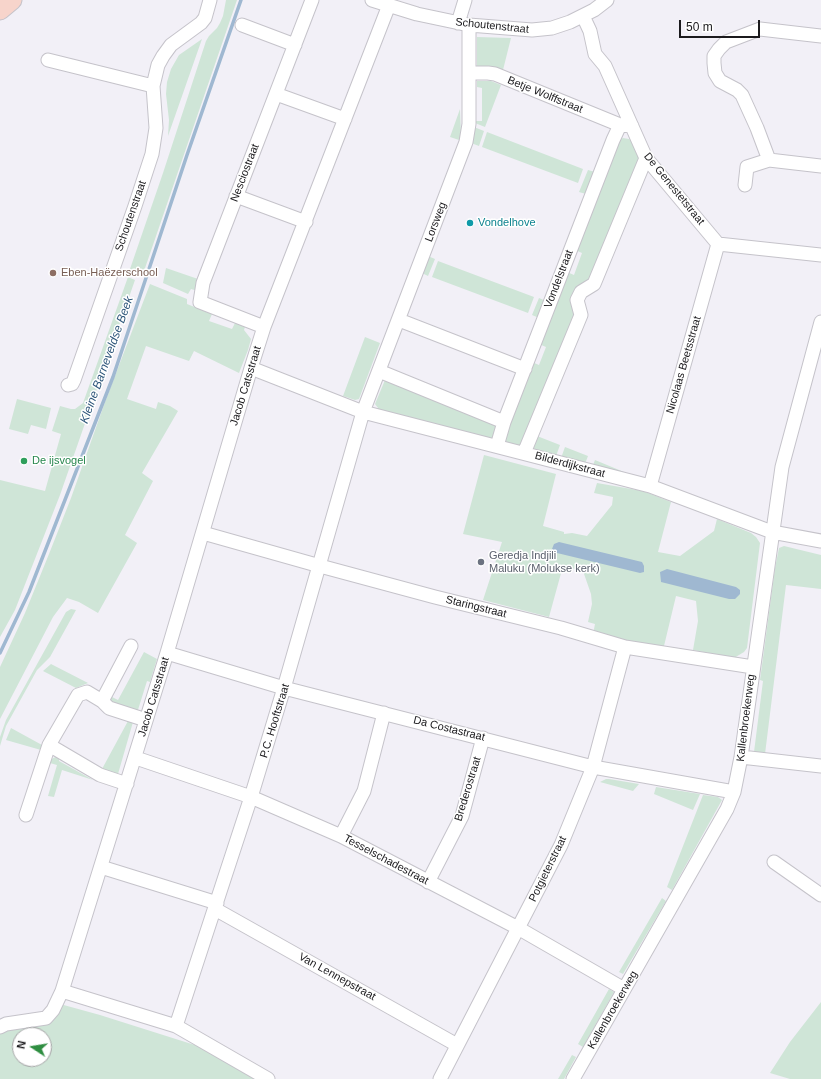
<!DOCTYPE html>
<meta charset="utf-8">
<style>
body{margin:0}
#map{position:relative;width:821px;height:1079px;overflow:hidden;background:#f2f0f7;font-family:Arial,sans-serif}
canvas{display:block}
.north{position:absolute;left:12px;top:1027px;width:40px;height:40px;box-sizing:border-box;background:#fff;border:1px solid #a4a3a5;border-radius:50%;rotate:282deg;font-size:11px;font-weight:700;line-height:16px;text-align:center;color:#1b1a1d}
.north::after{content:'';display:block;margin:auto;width:14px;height:18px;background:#2f8e41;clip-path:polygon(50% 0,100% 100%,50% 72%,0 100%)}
.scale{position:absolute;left:679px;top:20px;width:81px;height:18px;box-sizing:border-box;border:2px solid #1b1a1d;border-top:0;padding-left:5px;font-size:12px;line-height:14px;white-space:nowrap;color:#1b1a1d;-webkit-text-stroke:3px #fff;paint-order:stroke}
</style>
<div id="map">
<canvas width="821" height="1079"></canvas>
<div class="north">N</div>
<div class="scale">50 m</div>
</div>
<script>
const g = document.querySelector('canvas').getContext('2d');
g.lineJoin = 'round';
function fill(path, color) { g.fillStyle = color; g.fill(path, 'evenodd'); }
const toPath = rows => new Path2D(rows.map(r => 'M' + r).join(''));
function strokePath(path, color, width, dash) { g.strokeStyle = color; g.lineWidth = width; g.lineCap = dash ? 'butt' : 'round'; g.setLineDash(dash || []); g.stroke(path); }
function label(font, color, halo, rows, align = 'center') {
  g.font = font + ' Arial,sans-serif'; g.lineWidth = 3; g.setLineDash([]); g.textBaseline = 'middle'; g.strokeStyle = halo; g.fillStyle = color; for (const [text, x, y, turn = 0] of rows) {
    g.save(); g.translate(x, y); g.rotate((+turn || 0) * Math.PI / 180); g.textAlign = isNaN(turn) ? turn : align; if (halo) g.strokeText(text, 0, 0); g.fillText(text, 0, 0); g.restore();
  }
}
const green = toPath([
 [226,0,237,0,143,274,130,269,163,173,206,41,209,36,217,28,220,23,223,16],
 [477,37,511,38,503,70,477,69],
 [202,39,168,136,169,120,166,94,167,82,171,69,179,55],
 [477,81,491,81,501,85,485,127,475,123,475,121,482,121,482,88,477,87],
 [460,109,461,135,459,140,450,137],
 [474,127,484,131,479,146,471,143],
 [487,132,583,169,578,183,482,147],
 [623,138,629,139,632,141,642,160,590,284,578,317,521,447,508,444,505,440,505,435,532,362,539,365,546,347,539,344,567,272,574,275,582,253,575,250,619,140],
 [588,170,595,172,586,194,579,192],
 [428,256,435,259,428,276,422,273],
 [438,261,534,297,528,313,432,277],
 [166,268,198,279,198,291,191,289,188,294,163,283],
 [128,277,135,280,60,495,15,610,0,637,0,480,45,491,61,434,52,431,60,406,71,409,75,409,83,403],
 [150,284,187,299,187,304,212,314,209,321,232,329,235,323,245,327,244,330,251,339,248,350,239,373,194,351,189,361,146,346,127,399,156,409,158,402,170,406,178,411,142,473,153,481,125,535,137,543,98,613,79,602,67,598,53,617,0,719,0,667,25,613,49,554,71,498,105,402],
 [539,298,546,301,539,318,532,315],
 [365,337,380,343,359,399,355,400,343,396],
 [385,380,394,381,395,385,435,400,486,422,491,420,496,425,493,437,491,439,377,410,378,408,375,404],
 [17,399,51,408,46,429,31,425,28,434,9,429],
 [537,436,560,445,556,456,531,450],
 [565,447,588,456,585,464,561,458],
 [484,455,556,474,543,526,564,532,564,534,572,533,587,536,612,505,613,497,594,493,597,483,643,491,671,502,658,552,680,556,714,531,717,519,751,533,756,537,760,543,747,648,744,652,734,658,693,650,698,621,696,601,676,596,664,646,640,645,593,634,595,624,588,622,592,604,591,594,583,571,563,566,549,617,483,600,502,542,463,534],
 [595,460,636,477,593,465],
 [784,546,821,555,821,589,786,585,765,754,754,752,763,681,760,680,775,568,779,548],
 [71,609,76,610,50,657,37,670,6,726,0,746,0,737,6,720,66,612],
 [144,652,157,659,150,682,147,681,137,713,110,701,110,696,118,700],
 [51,664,88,683,76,688,43,671],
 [128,721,133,722,118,774,102,769],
 [11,728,42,745,41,750,6,740],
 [57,756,59,758,59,761,93,780,62,770,54,797,48,796,57,765,50,763,50,760],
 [606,779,609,779,639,784,633,791,600,782],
 [656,787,700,794,693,810,654,794],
 [703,795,718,797,722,800,672,890,667,887],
 [662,898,666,901,623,974,619,972],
 [609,989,614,992,583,1047,578,1044],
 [821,1002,821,1079,790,1079,770,1073,790,1042],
 [60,1004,100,1015,201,1047,259,1079,0,1079,0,1032],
 [20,1035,44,1035,44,1059,20,1059],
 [572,1055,576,1057,564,1079,558,1079]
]);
const water = toPath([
 [559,542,642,562,644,566,644,572,640,573,557,553,552,549,554,544],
 [667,569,736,587,740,590,740,594,735,599,729,599,661,582,660,572]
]);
const stream = toPath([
 [0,653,29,592,113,377,187,155,241,0]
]);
const minor = toPath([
 [372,0,417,14,469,25,532,30,552,28,570,22,594,10,607,0],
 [583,16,590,31,595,54,605,66,646,158,718,244,821,255],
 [458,23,465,0],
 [242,25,295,45],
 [821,36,760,29,726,42,719,49,714,56,714,63,715,73,720,81,737,90,742,95,757,128,769,160,821,166],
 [48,60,153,86],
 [469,73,488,73,495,74,620,125],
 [276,94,345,119],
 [745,185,747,167,769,160],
 [236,196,306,222],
 [399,320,525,369],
 [264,327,200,302,203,283,312,0],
 [251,368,363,412,650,486,772,532,821,541],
 [379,371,504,422],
 [68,385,72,384,74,380,135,206,152,154,156,128,153,86,158,65,163,56,171,45,201,23,205,18,210,0],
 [497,446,504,422,613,140,620,125,632,126],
 [524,453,581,315,577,300,581,292,594,284,646,158],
 [650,486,718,244],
 [203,533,320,566,435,597,561,628,625,647,753,667],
 [167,653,284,688,593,767,734,792],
 [102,701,131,646],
 [49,745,100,775,127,784],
 [741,757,821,766],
 [136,758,251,797,341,836,518,928,624,989],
 [26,815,49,745,78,695,87,692,102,701,109,708,146,720],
 [341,836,364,791,384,713],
 [774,862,821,895],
 [101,867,217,903],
 [428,882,462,816,483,738],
 [215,909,457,1045],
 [62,991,176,1026,268,1079],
 [176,1026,251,797,284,688,363,412,466,142,469,124,469,25],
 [0,1027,6,1024,46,1018,53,1010,62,991,167,653,251,368,264,327,389,5],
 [440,1079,561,845,593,767,625,647],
 [573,1079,727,809,734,792,741,757,782,467,821,322]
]);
const secondary = toPath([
 [0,10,12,0]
]);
const markers = [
 [470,223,4,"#0f9aa8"],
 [53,273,4,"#8d6e63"],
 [24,461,4,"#2e9e5b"],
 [481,562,4,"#6b7280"]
];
const streetNames = [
 ["Schoutenstraat",492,26,6],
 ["Betje Wolffstraat",545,95,22],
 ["Nesciostraat",245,173,-69],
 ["De Genestetstraat",674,189,51],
 ["Schoutenstraat",131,216,-71],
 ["Lorsweg",436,222,-69],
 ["Vondelstraat",559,279,-69],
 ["Nicolaas Beetsstraat",684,365,-74],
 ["Jacob Catsstraat",246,386,-73],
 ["Bilderdijkstraat",570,465,15],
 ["Staringstraat",476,607,14],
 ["Jacob Catsstraat",154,697,-73],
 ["Kallenbroekerweg",746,718,-83],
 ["P.C. Hooftstraat",275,721,-73],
 ["Da Costastraat",449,729,14],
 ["Brederostraat",468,789,-73],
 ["Tesselschadestraat",386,860,28],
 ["Potgieterstraat",548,869,-64],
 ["Van Lennepstraat",337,977,29],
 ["Kallenbroekerweg",613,1010,-60]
];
const cultureNames = [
 ["Vondelhove",478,223]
];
const educationNames = [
 ["Eben-Haëzerschool",61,273]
];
const leisureNames = [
 ["De ijsvogel",32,461]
];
const worshipNames = [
 ["Geredja Indjili",489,556],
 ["Maluku (Molukse kerk)",489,569]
];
const waterNames = [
 ["Kleine Barneveldse Beek",107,360,-70]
];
fill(green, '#cfe5d7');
fill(water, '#9fb8d1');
strokePath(stream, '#9fb8d1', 3.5);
strokePath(minor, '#c5c3ca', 15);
strokePath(secondary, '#c5c3ca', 21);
strokePath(minor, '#fff', 13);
strokePath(secondary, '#f7d4cb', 19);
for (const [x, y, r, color] of markers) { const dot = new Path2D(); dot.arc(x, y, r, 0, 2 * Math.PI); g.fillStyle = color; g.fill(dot); strokePath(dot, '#fff', 1.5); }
label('11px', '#1b1a1d', '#fff', streetNames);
label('11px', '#0d838f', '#fff', cultureNames, 'left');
label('11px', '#785e54', '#fff', educationNames, 'left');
label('11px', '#27864d', '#fff', leisureNames, 'left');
label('11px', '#5b616d', '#fff', worshipNames, 'left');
label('italic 12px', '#2f577b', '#fff', waterNames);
</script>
